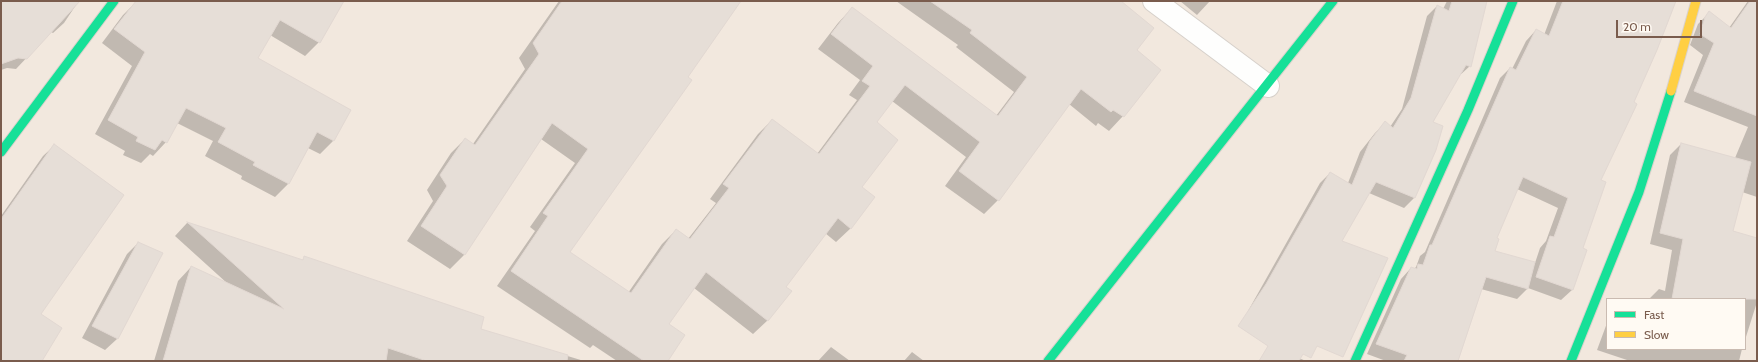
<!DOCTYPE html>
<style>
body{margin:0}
#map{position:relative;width:1758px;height:362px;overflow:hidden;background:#f9f5f0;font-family:Cabin,sans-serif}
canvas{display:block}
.frame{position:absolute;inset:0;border:2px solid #7a5c4d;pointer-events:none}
.legend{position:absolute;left:1606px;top:298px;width:140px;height:52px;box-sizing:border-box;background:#fffaf3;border:1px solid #cabbb1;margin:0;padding:5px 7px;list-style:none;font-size:12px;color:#7a5c4d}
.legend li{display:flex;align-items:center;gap:8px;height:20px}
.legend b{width:20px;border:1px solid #cabbb1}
.scale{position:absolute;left:1616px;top:20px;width:86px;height:18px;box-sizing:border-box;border:2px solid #7a5c4d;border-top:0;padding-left:5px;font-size:12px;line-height:14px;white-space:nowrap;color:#7a5c4d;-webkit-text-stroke:3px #fffaf3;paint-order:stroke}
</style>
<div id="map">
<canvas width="1758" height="362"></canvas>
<div class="frame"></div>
<ul class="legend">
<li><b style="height:5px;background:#16e098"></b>Fast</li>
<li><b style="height:5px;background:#ffcf43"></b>Slow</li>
</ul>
<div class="scale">20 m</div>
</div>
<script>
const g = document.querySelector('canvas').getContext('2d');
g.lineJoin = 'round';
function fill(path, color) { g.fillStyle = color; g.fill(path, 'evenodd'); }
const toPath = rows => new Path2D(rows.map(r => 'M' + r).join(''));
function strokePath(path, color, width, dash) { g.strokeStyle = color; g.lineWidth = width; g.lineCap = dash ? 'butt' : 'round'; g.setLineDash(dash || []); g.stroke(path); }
const residential = toPath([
 [1,1,1757,1,1757,361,1,361],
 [1607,299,1745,299,1745,349,1607,349]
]);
const shadow = toPath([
 [1,1,70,1,76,5,64,23,53,33,51,32,16,69,7,68,1,70],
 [137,1,342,1,319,42,305,56,270,35,257,59,350,110,333,141,320,154,308,148,288,184,275,197,241,179,242,176,205,156,213,141,177,123,166,142,153,156,150,154,141,163,123,155,125,151,95,134,132,66,102,43,123,15],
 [559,1,740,1,686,77,569,253,628,293,662,244,676,230,688,239,716,203,710,199,758,134,772,120,817,154,857,100,849,95,860,80,818,49,838,23,852,8,996,116,1014,92,956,47,958,45,896,1,1016,1,1139,94,1123,116,1109,131,1098,123,1096,126,1069,104,998,200,984,214,945,186,966,157,892,101,875,122,851,228,836,242,825,233,785,287,768,320,753,334,694,288,668,324,667,361,617,361,593,345,590,348,497,286,535,231,530,227,575,163,541,139,464,255,450,269,407,241,433,201,427,190,451,153,465,139,473,144,525,69,519,58],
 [1180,1,1210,1,1197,15],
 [1447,1,1482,1,1470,66,1459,76,1432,123,1435,150,1414,198,1404,208,1369,193,1341,241,1273,320,1248,311,1320,183,1330,173,1348,183,1360,152,1375,133,1385,123,1390,127,1402,109,1427,16,1437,6,1443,9],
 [1557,1,1674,1,1600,181,1572,290,1561,300,1528,288,1517,299,1481,289,1457,361,1386,361,1367,354,1401,279,1411,268,1414,269,1416,267,1420,256,1425,252,1500,78,1510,68,1512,69,1526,41,1536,30,1544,35],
 [1517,189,1558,208,1546,241,1540,248,1535,263,1493,252,1495,239],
 [1748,1,1757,1,1757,197,1742,192,1732,232,1757,239,1757,302,1745,340,1745,299,1649,299,1659,289,1665,291,1672,250,1650,244,1670,155,1681,144,1735,158,1748,127,1684,102,1703,55,1690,45,1698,24,1709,13,1729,28],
 [55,145,39,315,41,361,1,361,1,216,43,156],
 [187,223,301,261,305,258,479,329,584,361,154,361,178,281,191,267,228,284,175,236],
 [138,243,161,254,117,339,105,350,82,338,127,254],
 [1607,323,1607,349,1742,349,1739,361,1630,361,1597,350],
 [831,347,850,361,818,361],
 [1283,351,1306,361,1274,361],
 [912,352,924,361,904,361]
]);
const building = toPath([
 [1,1,80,1,27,59,18,58,1,64,1,1],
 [136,1,344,1,320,43,280,20,258,58,351,110,334,141,317,132,289,184,253,165,255,162,218,142,226,128,186,108,167,143,162,140,155,150,136,141,138,137,108,120,145,52,114,29,136,1],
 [562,1,741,1,688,77,692,80,570,252,631,293,676,229,690,239,729,188,723,184,772,119,819,154,870,86,862,81,873,66,831,34,852,7,998,116,1027,77,970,33,972,30,930,1,1121,1,1154,28,1137,50,1161,70,1124,117,1113,110,1111,112,1081,89,999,201,959,171,980,142,905,85,877,122,898,140,862,187,875,197,851,229,838,218,786,287,792,291,768,321,706,272,669,324,685,335,668,361,644,361,511,271,548,216,543,213,588,149,552,123,465,255,421,226,447,186,440,175,465,138,475,145,539,54,533,43,562,1],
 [1452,1,1487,1,1471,67,1466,65,1433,122,1443,126,1436,150,1415,198,1376,182,1342,241,1388,258,1343,357,1317,346,1311,358,1303,354,1299,361,1259,361,1268,346,1238,326,1266,284,1330,172,1352,185,1370,141,1385,121,1393,128,1411,98,1437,5,1449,11,1452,1],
 [1563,1,1676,1,1657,50,1634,102,1637,104,1601,180,1606,182,1583,248,1587,250,1573,290,1536,277,1550,236,1554,237,1568,198,1523,177,1497,238,1499,239,1495,251,1535,262,1528,289,1486,277,1458,361,1404,361,1407,355,1376,344,1411,267,1417,269,1418,264,1423,265,1430,245,1432,245,1510,67,1516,70,1536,29,1549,36,1563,1],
 [1750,1,1757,1,1757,116,1694,91,1714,43,1700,34,1705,17,1709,11,1731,28,1750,1],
 [1681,143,1751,162,1733,231,1757,238,1757,299,1672,299,1683,239,1660,233,1681,143],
 [54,144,124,195,41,314,62,328,42,361,1,361,1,219,54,144],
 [187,222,303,260,304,256,484,317,481,329,568,355,567,361,427,361,388,348,386,361,163,361,191,266,284,309,187,222],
 [138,242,163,253,118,339,92,326,138,242]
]);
const street = toPath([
 [1154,1,1268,86]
]);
const fast = toPath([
 [1,152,114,1],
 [1048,361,1333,1],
 [1355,361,1468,110,1513,1],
 [1571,361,1639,192,1671,91]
]);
const slow = toPath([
 [1671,91,1696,1]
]);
fill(residential, '#f2e8de');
fill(shadow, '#0003');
fill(building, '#e6ded7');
strokePath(building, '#e2d8d2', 1);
strokePath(street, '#d7d1cb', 24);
strokePath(fast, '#d9d2cb', 11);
strokePath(slow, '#d9d2cb', 11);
strokePath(street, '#fefefd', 22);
strokePath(fast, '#16e098', 9);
strokePath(slow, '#ffcf43', 9);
</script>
